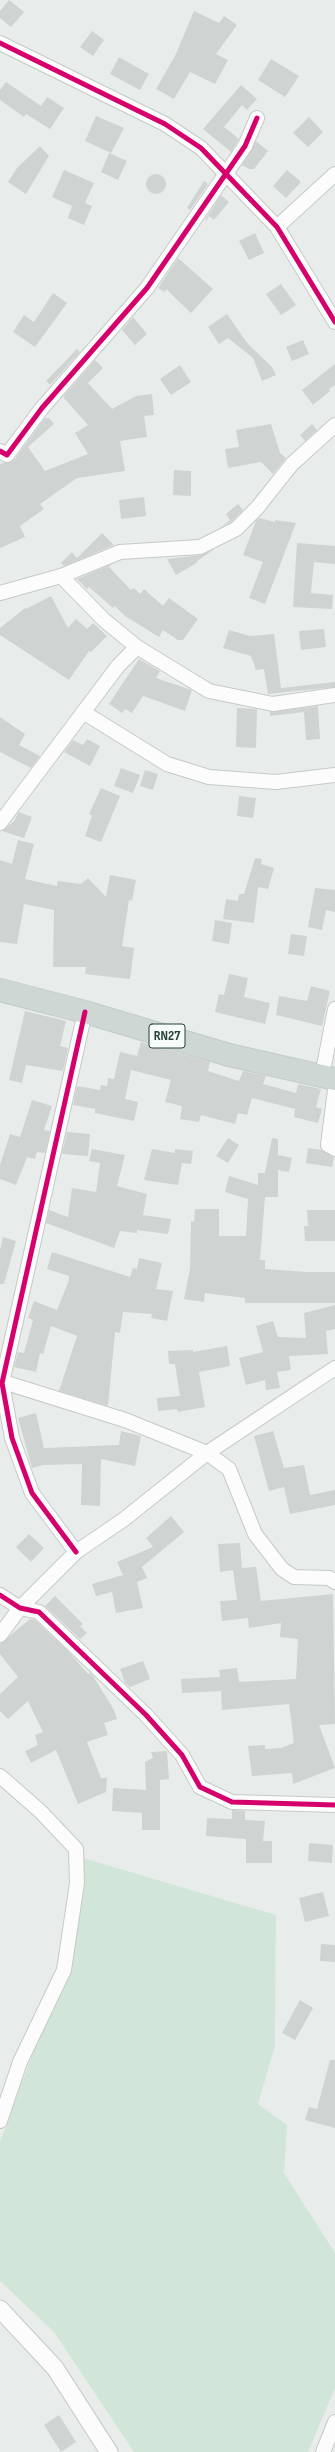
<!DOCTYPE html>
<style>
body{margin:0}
canvas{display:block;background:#e8edeb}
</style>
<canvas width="335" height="2452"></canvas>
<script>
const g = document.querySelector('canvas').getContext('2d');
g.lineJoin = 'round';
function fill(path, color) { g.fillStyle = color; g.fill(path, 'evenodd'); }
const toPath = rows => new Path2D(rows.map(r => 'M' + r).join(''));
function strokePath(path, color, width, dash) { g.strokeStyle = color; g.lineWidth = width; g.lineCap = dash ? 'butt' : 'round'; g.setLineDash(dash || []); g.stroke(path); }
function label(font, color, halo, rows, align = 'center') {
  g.font = font + ' "Sofia Sans Condensed",sans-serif'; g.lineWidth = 3; g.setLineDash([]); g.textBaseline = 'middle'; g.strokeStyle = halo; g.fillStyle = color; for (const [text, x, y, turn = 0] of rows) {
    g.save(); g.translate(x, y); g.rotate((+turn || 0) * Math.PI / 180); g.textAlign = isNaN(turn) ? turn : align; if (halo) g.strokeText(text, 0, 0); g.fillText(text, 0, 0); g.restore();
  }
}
const green = toPath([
 [83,1858,276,1915,275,2046,258,2104,287,2125,284,2173,335,2253,335,2388,308,2452,134,2452,54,2332,0,2281,0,2142,65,1966]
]);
const building = toPath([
 [9,0,24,12,11,27,0,18,0,11],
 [194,11,219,23,224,16,237,25,216,54,228,60,215,84,190,72,174,99,156,89,175,56],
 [92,31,104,40,93,56,80,47],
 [119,57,149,74,140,90,110,74],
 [271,59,299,76,285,97,258,80],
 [6,82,41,106,47,97,64,108,50,129,26,114,24,117,0,100,0,90],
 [241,85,257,99,247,110,242,105,224,127,239,139,231,152,203,129],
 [96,116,124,128,111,153,85,141],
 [309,117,323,132,308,147,293,133],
 [256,141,268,151,254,169,249,169,242,165],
 [40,146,49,156,26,194,8,182,17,168],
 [109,153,127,161,118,180,101,172],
 [64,170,94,183,85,203,92,206,84,225,68,218,72,206,52,197],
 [287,170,301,182,286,198,273,186],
 '146 184a10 10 0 1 1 20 0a10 10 0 1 1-20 0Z',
 [204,181,208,184,190,210,187,208],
 [221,195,229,202,214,220,209,216,206,221,205,220],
 [255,233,264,253,249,260,239,241],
 [178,258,213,289,191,313,166,289,165,292,158,288],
 [281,284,296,305,281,315,266,294],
 [53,293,67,303,35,347,13,332,24,315,34,322],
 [227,314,248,344,272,367,276,375,262,381,253,358,228,338,219,344,208,327],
 [133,317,147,334,135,345,122,330],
 [303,340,309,354,292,361,286,347],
 [77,349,80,352,50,385,46,381],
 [95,360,103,368,88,383,112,409,136,396,152,394,154,415,144,416,147,437,120,441,125,471,77,478,40,504,44,509,20,526,25,537,0,548,0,464,14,460,45,418,49,418,54,424,28,447,45,471,88,454,75,433,88,425,63,397],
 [335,364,335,385,329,389,330,391,313,405,302,390],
 [180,365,191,382,171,395,160,379],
 [271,424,280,453,286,458,273,474,261,462,228,468,225,449,239,447,236,430],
 [312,424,317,430,305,441,300,435],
 [174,470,191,471,191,496,173,495],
 [144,497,146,516,121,519,119,500],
 [238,504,243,510,231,522,221,527,230,520,226,514],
 [259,518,275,522,275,520,296,523,265,604,249,598,263,562,243,555,256,521],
 [102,533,114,545,64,566,61,563,72,552,77,558],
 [297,543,335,546,335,564,314,562,311,593,333,595,332,609,293,607],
 [215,549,197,561,198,562,176,575,167,559,201,555],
 [112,564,109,567,131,590,134,588,140,594,144,589,163,606,169,598,198,619,183,640,178,640,163,630,159,637,125,616,115,606,113,608,89,587,87,589,77,579],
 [51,596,68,628,76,619,87,629,93,623,107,636,91,652,89,651,69,680,0,635,0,628,25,608,26,609],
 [324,629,326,647,301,650,299,631],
 [229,630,250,636,274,634,281,688,335,682,335,687,268,694,264,669,256,670,251,656,223,648],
 [139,659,160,671,156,678,192,690,185,711,143,696,132,713,125,709,122,713,109,704],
 [318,706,320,739,306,740,304,712,270,716,270,712],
 [237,708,257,709,256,748,236,747],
 [0,717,25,734,19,745,40,756,31,768,0,752],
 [87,739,100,746,90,766,64,752,73,740,83,745],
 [121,768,140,775,133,793,114,786],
 [145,770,158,774,153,790,140,786],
 [101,788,120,796,101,842,85,836,92,816,89,814],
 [239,796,256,798,253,818,237,816],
 [19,812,32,817,24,838,2,831,14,821],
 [18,840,34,844,25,879,57,886,58,881,81,884,88,878,106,897,110,875,136,880,132,901,129,900,122,946,134,948,130,979,85,974,86,967,53,967,54,910,24,904,17,944,0,942,0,860,12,864],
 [255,858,262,859,261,864,274,868,268,889,258,887,254,923,223,919,226,899,238,901,239,894,244,894],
 [315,888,335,890,335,912,326,910,322,930,308,927],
 [215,920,232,923,229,944,212,941],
 [291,934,307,936,304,956,288,954],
 [229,974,248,978,244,997,270,1003,265,1024,215,1012,219,994,224,995],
 [311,986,330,991,322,1026,276,1015,279,996,307,1001],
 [25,1011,66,1021,60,1046,68,1048,63,1071,26,1065,22,1083,9,1080],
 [141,1042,210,1062,208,1071,239,1081,243,1071,266,1076,263,1084,296,1093,298,1084,321,1089,316,1107,322,1109,318,1123,294,1117,295,1109,252,1098,247,1115,238,1113,235,1124,201,1115,199,1122,180,1119,182,1106,165,1102,171,1080,131,1070,125,1099,138,1102,134,1121,95,1113,95,1109,73,1105,77,1086,100,1090,101,1085,107,1086,108,1078,114,1079,120,1052,137,1056],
 [32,1100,52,1106,44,1130,50,1131,45,1153,37,1152,35,1159,27,1157,16,1185,0,1179,0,1165,10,1134,20,1137],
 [67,1132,90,1134,88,1156,62,1154],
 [228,1138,239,1145,228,1163,216,1156],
 [272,1138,278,1139,278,1155,292,1158,289,1172,278,1170,278,1197,265,1197,260,1260,265,1260,265,1269,307,1272,335,1272,335,1303,245,1303,245,1298,205,1293,204,1302,184,1299,190,1269,191,1221,194,1222,195,1209,219,1209,219,1236,246,1236,248,1199,225,1192,229,1176,258,1185,258,1173,265,1173],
 [308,1148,322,1150,334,1157,332,1167,306,1163],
 [92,1149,125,1155,117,1186,147,1194,143,1215,171,1219,168,1234,137,1230,137,1233,120,1231,114,1248,46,1223,49,1210,68,1217,72,1188,96,1192,100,1163,89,1161],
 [152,1149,175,1153,175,1149,193,1151,191,1164,182,1163,178,1185,144,1180],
 [307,1210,335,1210,335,1241,305,1241,304,1226,308,1226],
 [3,1237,16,1241,4,1284,0,1284,0,1250],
 [52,1252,130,1277,133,1268,137,1269,139,1258,162,1263,156,1289,173,1291,167,1321,151,1318,152,1314,123,1312,120,1333,115,1332,108,1406,59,1391,77,1336,51,1326,43,1354,40,1353,36,1372,14,1367,18,1352,24,1353,33,1320,28,1318,34,1301,57,1310,69,1280,69,1276,47,1269],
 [335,1305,335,1329,326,1331,328,1354,289,1356,291,1370,277,1372,280,1388,266,1390,265,1380,246,1385,239,1358,263,1352,256,1326,273,1321,278,1337,306,1338,304,1313],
 [227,1346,230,1366,199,1372,205,1407,178,1412,177,1409,158,1411,157,1398,180,1396,175,1364,169,1364,168,1351,193,1350,193,1352],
 [36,1413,44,1448,119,1445,121,1431,141,1436,135,1466,101,1459,100,1506,81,1505,82,1464,44,1465,32,1468,18,1418],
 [273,1431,284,1468,304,1465,310,1495,335,1490,335,1505,290,1514,284,1487,269,1491,254,1436],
 [171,1516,184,1532,142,1567,147,1578,137,1582,143,1608,116,1613,112,1592,96,1596,92,1584,123,1575,117,1562,153,1547,146,1538],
 [29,1534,44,1548,31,1562,16,1547],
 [240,1543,242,1568,256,1567,261,1601,333,1594,335,1724,319,1725,335,1768,293,1784,292,1773,252,1776,248,1746,265,1745,265,1749,281,1748,294,1743,289,1704,222,1710,221,1691,182,1693,181,1679,220,1677,219,1670,237,1668,239,1682,296,1679,298,1639,280,1637,281,1623,249,1628,248,1618,222,1621,220,1601,237,1600,233,1570,220,1572,218,1544],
 [55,1596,83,1624,80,1626,87,1633,80,1639,45,1606],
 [30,1619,35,1620,68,1651,88,1674,90,1673,93,1676,114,1710,117,1719,104,1723,108,1735,87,1742,101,1778,107,1778,106,1792,78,1804,56,1750,31,1763,25,1751,38,1745,35,1735,43,1732,28,1701,8,1719,0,1711,0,1694,18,1677,0,1654,0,1644],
 [143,1661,150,1679,130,1687,125,1683,120,1669],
 [167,1751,169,1779,160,1780,160,1830,142,1830,142,1813,112,1811,113,1788,146,1790,145,1762,153,1758,151,1752],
 [232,1810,245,1811,245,1820,265,1821,263,1841,272,1841,272,1863,246,1863,246,1839,206,1836,207,1818,232,1819],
 [309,1843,333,1845,332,1863,308,1861],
 [323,1892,329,1916,305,1922,299,1898],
 [321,1944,335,1945,335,1962,320,1961],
 [300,2000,313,2008,295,2040,282,2033],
 [330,2060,335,2060,335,2128,305,2120,309,2107,317,2109],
 [59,2415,76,2442,61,2452,44,2425]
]);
const minor = toPath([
 [0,43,165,124,201,148,277,227,335,322],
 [277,227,335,174],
 [0,451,7,455,42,408,147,288,245,146,257,118],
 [61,576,104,620,137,647,209,691,273,704,335,695],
 [0,593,61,576,120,552,200,547,236,529,257,508,292,464,335,425],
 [83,712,167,764,209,777,276,782,335,775],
 [0,823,118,666,137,647],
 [322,1076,335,1009],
 [335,1090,328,1145,335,1149],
 [0,1381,125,1420,207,1453,229,1469,255,1534,282,1569,294,1577,329,1578,335,1582],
 [76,1552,32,1493,12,1438,2,1383,85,1012],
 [0,1595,20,1608,39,1612,146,1715,182,1755,200,1787,232,1802,335,1805],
 [0,1635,20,1608,76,1552,123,1520,207,1453,335,1368],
 [0,1776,40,1811,76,1849,77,1883,64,1970,20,2062,0,2121],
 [323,2452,335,2422]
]);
const tertiary = toPath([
 [0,2309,55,2368,109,2452]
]);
const primary = toPath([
 [0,990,85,1012,229,1055,335,1079]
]);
const cycleway = toPath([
 [0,43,165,124,201,148,277,227,335,322],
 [0,451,7,455,42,408,147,288,245,146,257,118],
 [76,1552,32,1493,12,1438,2,1383,85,1012],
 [0,1595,20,1608,39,1612,146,1715,182,1755,200,1787,232,1802,335,1805]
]);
const shields = [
 [167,1036,36]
];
const shieldNames = [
 ["RN27",167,1036]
];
fill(green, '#d1e6d8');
fill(building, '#cfd4d2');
strokePath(minor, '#c5cac8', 16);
strokePath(tertiary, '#c5cac8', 19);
strokePath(primary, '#c3ccc9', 24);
strokePath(minor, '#fcfcfc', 14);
strokePath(tertiary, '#fcfcfc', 17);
strokePath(primary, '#cfd7d5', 22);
strokePath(cycleway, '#d6006c', 5);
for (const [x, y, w] of shields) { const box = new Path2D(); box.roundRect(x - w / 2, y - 12, w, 24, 3); g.fillStyle = '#f7fbf9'; g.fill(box); strokePath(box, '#24423a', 1); }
label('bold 14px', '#24423a', null, shieldNames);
</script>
